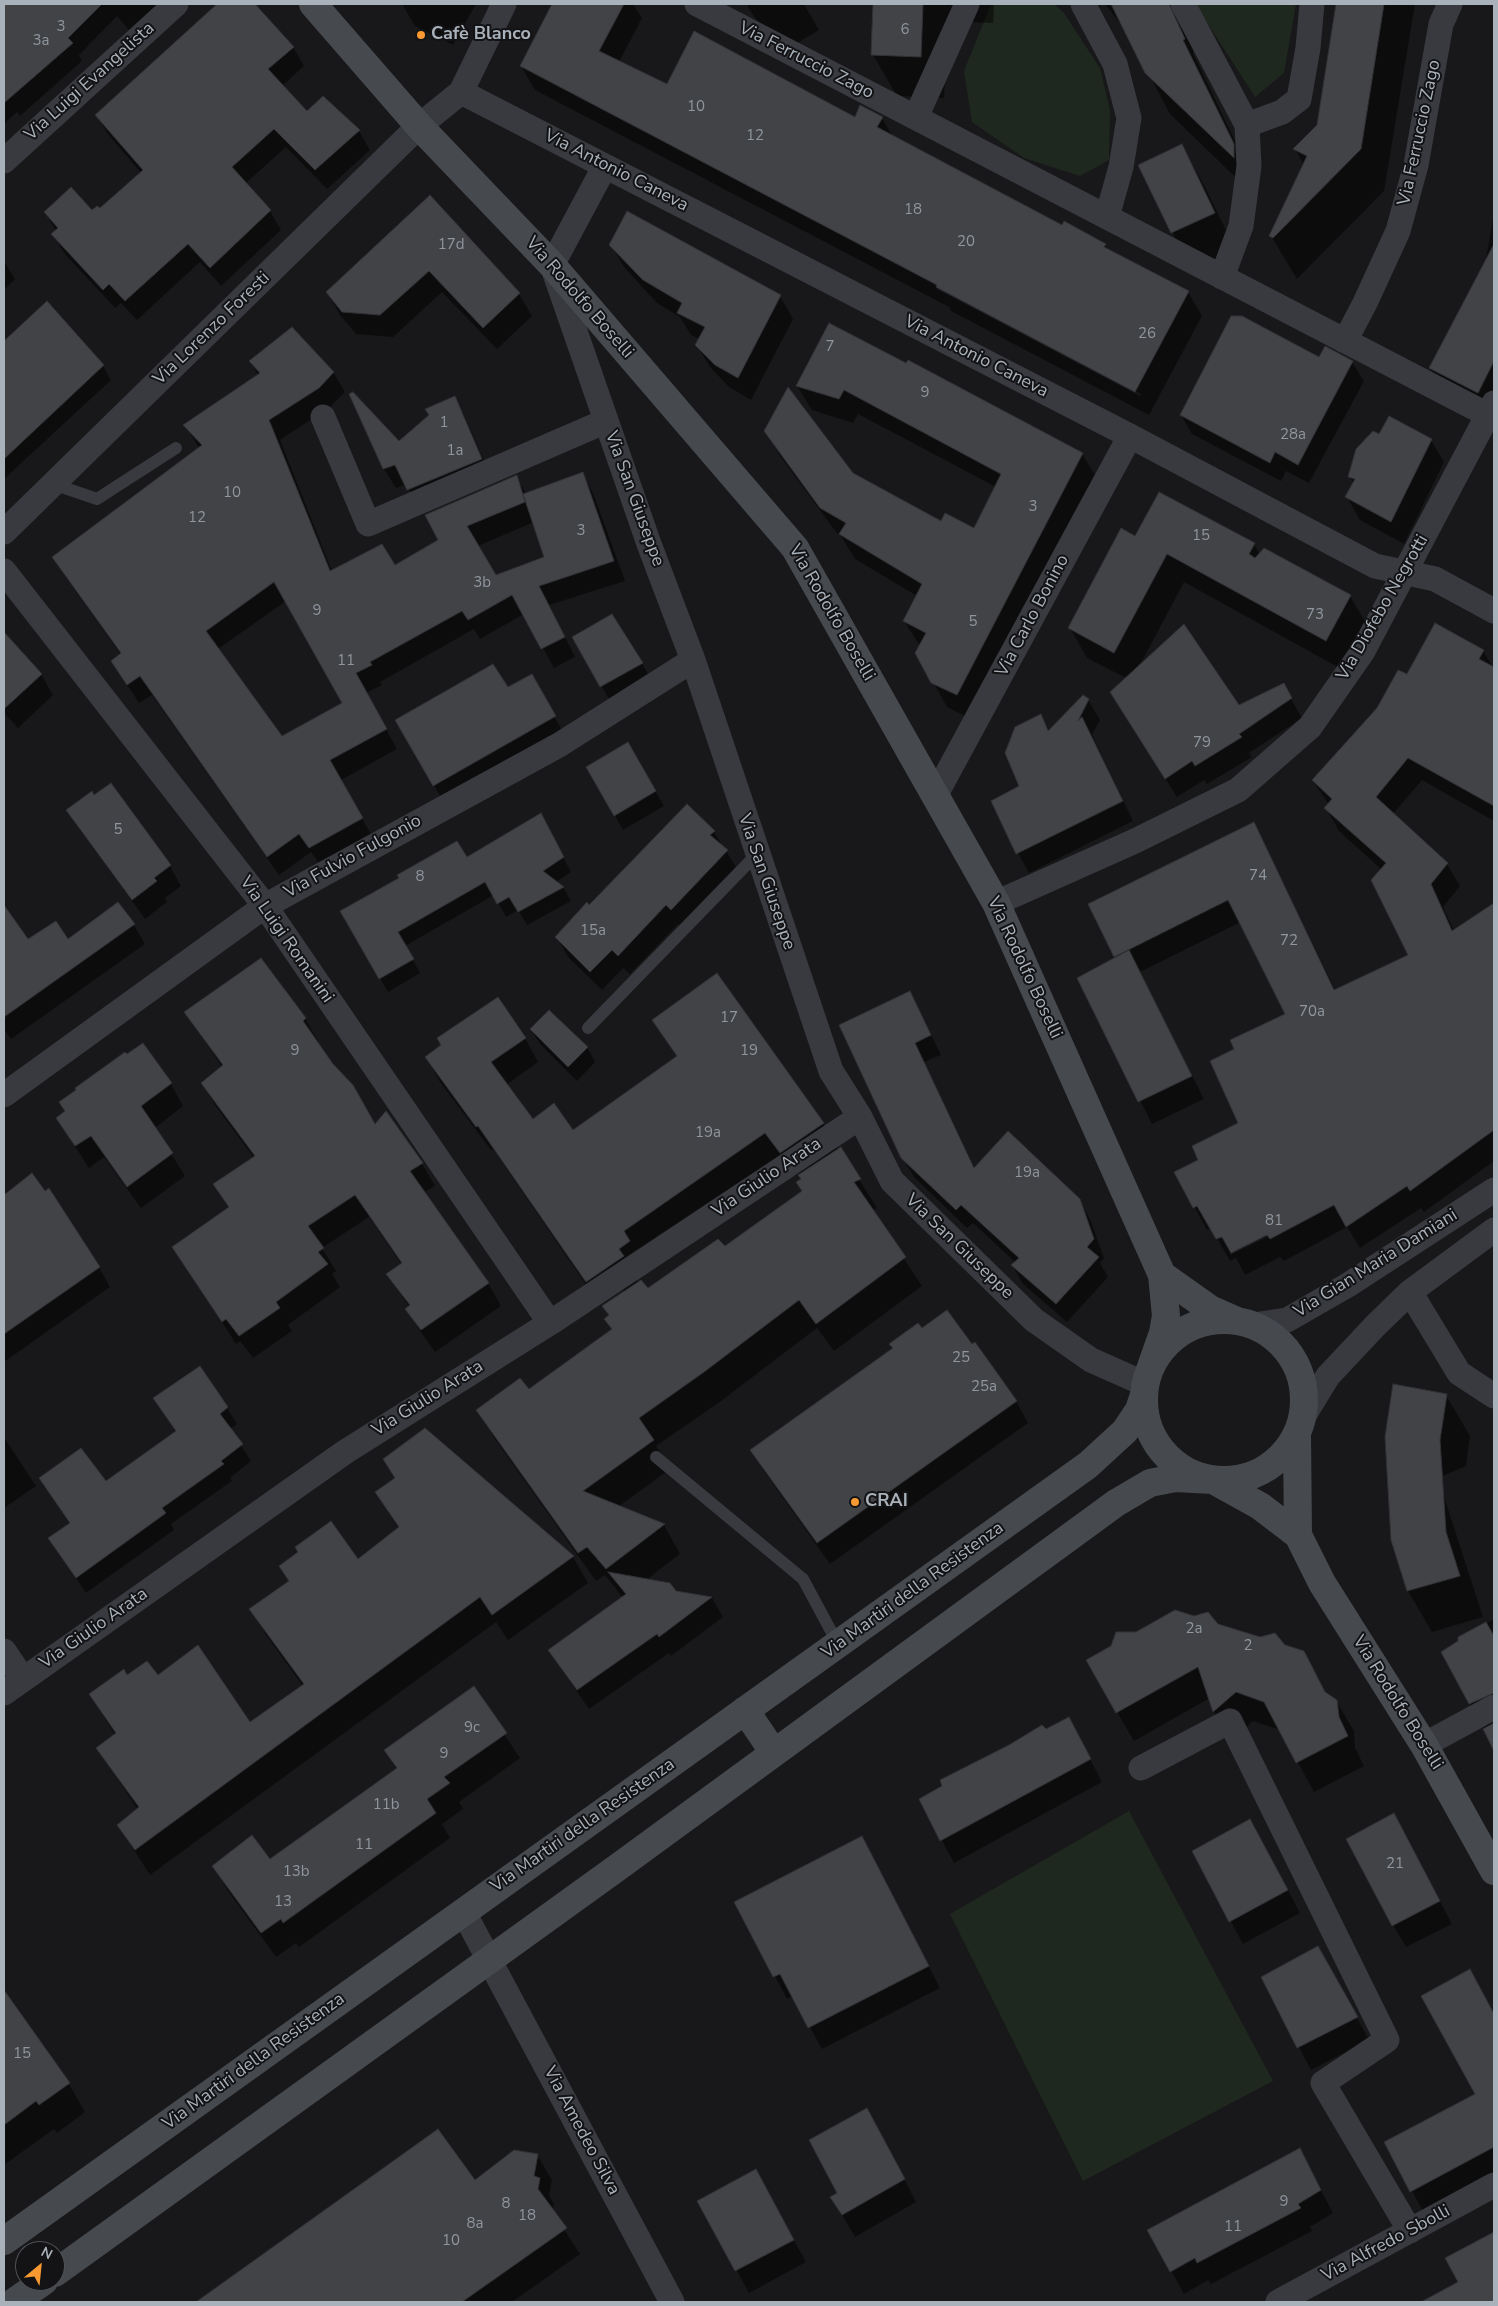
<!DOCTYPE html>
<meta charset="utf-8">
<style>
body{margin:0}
#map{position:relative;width:1498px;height:2306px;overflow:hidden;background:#18181a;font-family:"Nunito Sans",sans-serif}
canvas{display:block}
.frame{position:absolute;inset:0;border:5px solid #a9b1ba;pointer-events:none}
.north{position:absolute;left:15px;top:2241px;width:50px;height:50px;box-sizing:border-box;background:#131315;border:1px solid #4f5257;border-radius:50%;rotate:28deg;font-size:14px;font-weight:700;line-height:20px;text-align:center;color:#a9b1ba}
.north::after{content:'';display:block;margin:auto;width:18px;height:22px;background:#f89931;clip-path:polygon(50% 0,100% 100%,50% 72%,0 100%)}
</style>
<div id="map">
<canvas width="1498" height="2306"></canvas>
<div class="frame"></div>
<div class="north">N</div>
</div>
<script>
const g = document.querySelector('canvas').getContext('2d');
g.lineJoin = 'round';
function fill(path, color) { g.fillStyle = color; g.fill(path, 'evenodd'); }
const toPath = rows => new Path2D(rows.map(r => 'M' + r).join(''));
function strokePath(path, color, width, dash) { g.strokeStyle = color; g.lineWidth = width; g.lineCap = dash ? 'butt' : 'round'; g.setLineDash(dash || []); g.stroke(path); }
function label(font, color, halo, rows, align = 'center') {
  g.font = font + ' "Nunito Sans",sans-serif'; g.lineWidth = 4; g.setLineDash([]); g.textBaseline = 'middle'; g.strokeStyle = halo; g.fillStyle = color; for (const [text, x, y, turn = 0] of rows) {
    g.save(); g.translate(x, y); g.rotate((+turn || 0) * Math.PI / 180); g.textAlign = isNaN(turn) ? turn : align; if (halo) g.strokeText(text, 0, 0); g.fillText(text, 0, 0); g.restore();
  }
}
const green = toPath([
 [991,4,1054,4,1064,13,1100,68,1110,110,1109,160,1080,176,1024,158,972,122,964,71],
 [1195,4,1296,4,1284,73,1255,97],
 [1129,1811,1273,2081,1083,2181,950,1914]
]);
const shadow = toPath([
 [4,4,162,4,133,35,117,16,79,55,82,61,20,116,17,112,4,124],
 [218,4,253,4,293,47,304,66,282,86,307,113,323,98,359,131,370,150,327,189,286,147,245,184,270,211,281,230,221,286,200,262,137,320,121,303,115,308,64,253,53,234,56,231,45,212,99,210,141,173,108,134,96,115],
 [402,4,476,4,453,45,415,26],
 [554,4,633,4,642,18,619,62,667,85,855,118,882,118,893,137,1062,227,1105,245,1108,251,1188,292,1202,316,1149,415,951,311,949,307,535,90,521,66],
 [937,286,1141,394,1140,396,937,289],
 [746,4,804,4,819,30,779,54],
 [874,4,994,4,993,23,948,21,944,98,897,96,873,55],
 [1105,4,1174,4,1194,37,1193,53,1257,187,1257,198,1170,114,1126,31],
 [1337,4,1415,4,1384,191,1297,279,1271,236,1304,165,1295,149,1318,125],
 [1181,145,1205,187,1238,255,1196,274,1172,232,1139,166],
 [430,197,519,294,532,316,497,349,442,292,393,337,356,334,340,315,327,292],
 [1494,213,1494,430,1454,410,1430,368,1485,265],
 [611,245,780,296,793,319,751,400,729,387,710,367,697,345,699,339,691,335,680,317,657,303,624,267],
 [4,261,15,279,4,290],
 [47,303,103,366,111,380,4,479,4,343],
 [829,324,1082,454,1097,478,971,719,947,707,933,682,920,646,904,621,917,596,855,559,841,536,836,532,780,456,766,431,941,523,974,530,996,487,858,414,853,423,812,410,797,386],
 [1326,348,1352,362,1364,381,1309,483,1286,471,1281,481,1192,434,1181,415,1320,359],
 [250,361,333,372,345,392,330,407,280,440,332,571,394,567,439,541,516,477,526,494,582,473,593,493,625,581,549,605,575,657,554,668,524,614,480,639,474,629,380,682,382,685,366,693,397,749,341,780,373,838,321,866,311,852,279,875,152,695,139,703,112,662,121,655,65,576,54,557,199,448,185,425,259,376],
 [534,522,546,558,496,576,478,546],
 [286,601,343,703,282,738,218,649],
 [351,395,399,443,454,397,465,417,492,479,420,509,406,484,396,488,384,469],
 [1380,436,1431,440,1444,462,1404,544,1360,520,1347,497,1354,484,1350,477],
 [1136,538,1254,544,1260,555,1350,596,1367,625,1343,670,1184,582,1139,667,1239,707,1283,685,1302,718,1249,753,1252,757,1207,784,1204,780,1177,797,1122,711,1126,678,1087,658,1070,628],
 [1257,723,1234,738,1250,724],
 [4,634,41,674,53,695,18,728,4,713],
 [574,637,642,663,650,678,610,701],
 [1483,651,1494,669,1494,821,1422,780,1393,814,1447,864,1460,886,1443,907,1454,931,1477,916,1494,941,1494,1161,1424,1212,1421,1208,1360,1248,1347,1227,1284,1261,1280,1257,1245,1275,1236,1258,1230,1261,1211,1228,1207,1230,1176,1173,1200,1161,1240,1124,1235,1050,1286,1014,1241,922,1140,972,1204,1099,1152,1124,1079,979,1117,959,1089,904,1254,824,1336,991,1410,956,1382,870,1339,831,1326,808,1329,805,1313,781,1408,676],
 [1272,1231,1273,1234,1230,1255,1230,1253],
 [531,676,567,739,447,808,397,721,507,689],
 [1088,700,1100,720,1092,735,1133,821,1029,873,1018,853,1021,786,1040,716,1049,732],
 [628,744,664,806,623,830,587,767],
 [94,796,170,866,181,886,165,898,167,902,145,919,80,830,68,810],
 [687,805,714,832,738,870,683,928,678,924,630,974,623,968,602,990,568,957,557,937],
 [548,829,571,872,556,882,563,887,571,901,527,925,518,910,506,917,494,895,405,946,420,973,388,992,342,912,466,858],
 [4,907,28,941,68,941,134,925,145,944,11,1039,4,1029],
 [717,974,823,1124,838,1150,840,1149,877,1208,872,1210,922,1286,834,1351,817,1328,721,1401,656,1446,670,1469,618,1507,664,1525,680,1554,646,1580,675,1593,712,1598,723,1617,671,1656,669,1653,589,1709,549,1651,623,1598,605,1575,596,1581,495,1439,478,1410,528,1391,612,1330,606,1319,624,1292,623,1290,600,1305,493,1149,491,1150,440,1082,427,1058,525,1038,538,1062,506,1085,532,1120,573,1131,677,1057,654,1021],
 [780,1157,795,1176,799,1173,802,1179,803,1192,725,1248,647,1290,638,1283,632,1273],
 [910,992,941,1055,924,1062,975,1168,1079,1200,1090,1219,1104,1258,1100,1263,1108,1277,1067,1322,1023,1284,1012,1265,1015,1262,973,1223,967,1228,914,1177,902,1157],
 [186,1012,305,1018,318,1041,317,1042,375,1126,422,1164,435,1186,424,1192,488,1283,501,1306,435,1352,420,1331,407,1309,409,1307,388,1274,402,1265,369,1217,322,1248,336,1271,332,1274,340,1287,288,1325,292,1331,253,1358,240,1341,236,1344,174,1247,229,1208,215,1184,254,1158,215,1105,202,1083,222,1067],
 [531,1029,587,1047,595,1062,577,1081,540,1044],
 [171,1084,183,1106,155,1128,185,1176,141,1208,104,1157,89,1168,57,1119],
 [32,1175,99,1267,110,1287,4,1362,4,1196],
 [921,1330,971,1346,1016,1401,1028,1423,830,1564,764,1471,751,1450,893,1349,891,1344],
 [1446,1395,1470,1436,1466,1466,1438,1478,1483,1617,1432,1632,1408,1591,1392,1540],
 [155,1399,227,1408,237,1424,230,1429,251,1461,230,1478,232,1481,171,1524,174,1530,86,1593,49,1538,70,1524,40,1478,106,1483,177,1433],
 [425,1430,573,1557,588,1583,508,1640,496,1622,150,1875,118,1825,138,1810,98,1748,115,1735,90,1694,127,1677,158,1677,250,1724,303,1686,266,1635,251,1609,358,1560,399,1529,377,1493,395,1479,384,1460],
 [4,1437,36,1486,4,1508],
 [1494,1619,1494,1748,1443,1652,1460,1642,1460,1638],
 [1217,1625,1303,1652,1327,1695,1336,1701,1354,1731,1355,1748,1364,1766,1314,1792,1280,1730,1253,1721,1231,1741,1214,1712,1210,1698,1134,1741,1117,1712,1136,1633],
 [473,1687,520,1758,459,1802,463,1809,442,1824,450,1838,299,1947,296,1943,276,1957,228,1891,214,1866,270,1861,397,1770,385,1750],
 [1069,1718,1102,1782,954,1863,920,1800,943,1786,942,1781,1042,1727,1046,1730],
 [1406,1837,1452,1924,1406,1947,1393,1925],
 [862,1838,940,1988,822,2049,793,1996,787,1999,736,1902],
 [1263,1843,1300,1913,1243,1944,1194,1852],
 [1331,1970,1369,2040,1311,2070,1262,1978],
 [1470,1971,1494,2014,1494,2185,1428,2220,1412,2191,1476,2095],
 [4,1992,69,2084,85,2112,57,2133,54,2129,4,2165],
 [438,2131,475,2182,537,2155,552,2180,549,2195,554,2204,552,2211,580,2254,512,2302,196,2302],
 [880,2132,916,2202,855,2237,832,2198,839,2193],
 [1300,2150,1333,2213,1310,2227,1312,2231,1211,2284,1208,2280,1184,2294,1149,2231],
 [768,2193,806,2262,749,2293,699,2201],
 [1494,2233,1494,2302,1423,2302,1459,2283,1446,2259]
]);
const building = toPath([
 [4,4,102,4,68,38,73,43,4,103,4,4],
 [217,4,255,4,294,47,268,69,307,111,323,96,360,130,315,170,274,129,232,167,271,210,210,268,188,244,125,301,109,284,103,290,51,234,58,228,44,212,71,187,92,210,97,206,100,208,143,170,95,115,217,4],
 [552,4,624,4,599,51,667,84,694,31,855,117,860,105,883,117,877,127,1062,225,1064,221,1106,244,1104,247,1189,291,1135,392,936,287,937,285,520,66,552,4],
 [873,4,923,4,921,57,871,55,873,4],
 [1111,4,1169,4,1185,39,1183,40,1234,144,1234,158,1145,73,1111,4],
 [1336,4,1384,4,1361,149,1273,238,1269,236,1307,156,1293,149,1317,125,1336,4],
 [1182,144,1215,213,1171,233,1138,165,1182,144],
 [430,195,520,293,483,328,429,271,380,315,342,312,326,292,430,195],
 [627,211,781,295,738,378,715,365,695,345,705,327,677,313,682,303,643,280,609,245,627,211],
 [1494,244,1494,361,1478,393,1429,368,1494,244],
 [47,301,104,365,4,459,4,341,47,301],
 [1231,316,1242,316,1319,357,1325,346,1353,361,1298,465,1275,452,1270,463,1180,415,1231,316],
 [829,323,906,363,908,360,1083,453,957,695,931,683,915,653,926,633,903,621,922,584,839,534,846,523,820,508,764,431,788,387,853,473,941,521,945,513,974,528,1001,474,844,390,839,399,796,386,829,323],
 [292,327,334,372,319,388,269,420,330,571,382,544,395,565,438,540,425,515,517,475,525,502,467,526,496,575,544,557,523,494,583,472,614,561,539,586,565,637,541,649,512,595,468,620,462,611,370,662,372,665,356,673,387,729,330,760,363,818,309,848,299,834,267,857,140,676,127,685,111,661,121,653,52,557,202,445,183,425,260,373,249,361,292,327],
 [274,582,342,703,282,736,206,631,274,582],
 [353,392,399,441,429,415,425,409,455,396,482,459,407,490,395,465,383,469,349,394,353,392],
 [1389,416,1432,439,1391,522,1345,497,1355,479,1348,477,1356,449,1373,431,1379,434,1389,416],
 [1159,492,1255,543,1249,554,1255,558,1264,548,1351,595,1326,641,1167,554,1114,653,1068,628,1121,528,1135,536,1159,492],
 [612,614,643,663,600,687,572,637,612,614],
 [1435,623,1484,650,1479,659,1494,667,1494,806,1408,758,1376,797,1448,863,1431,884,1452,931,1494,903,1494,1130,1410,1191,1407,1186,1346,1227,1334,1205,1270,1239,1267,1235,1231,1253,1222,1237,1216,1239,1197,1206,1193,1208,1174,1172,1198,1160,1192,1146,1238,1123,1210,1061,1234,1049,1230,1040,1285,1014,1228,900,1114,957,1088,904,1254,822,1334,990,1408,955,1371,880,1386,863,1324,808,1332,799,1312,780,1377,708,1398,670,1407,674,1435,623],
 [1184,624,1239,705,1284,683,1292,698,1239,734,1242,737,1195,766,1192,761,1165,779,1110,692,1184,624],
 [4,632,42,674,4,709,4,632],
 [493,664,508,687,532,674,556,716,433,786,395,720,493,664],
 [1083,695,1089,699,1078,721,1082,717,1123,801,1016,854,991,801,1019,786,1005,753,1015,727,1041,714,1048,731,1083,695],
 [628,742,656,791,614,816,586,767,628,742],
 [111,783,171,865,154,878,157,881,132,900,66,810,92,791,94,795,111,783],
 [687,804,715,831,710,835,728,850,671,910,666,905,618,956,612,950,590,972,555,937,587,902,589,905,687,804],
 [541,813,564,857,543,871,564,887,518,912,509,897,497,904,485,882,398,932,414,959,379,979,340,911,399,878,397,875,457,841,467,857,541,813],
 [118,902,135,924,4,1017,4,905,28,939,56,921,68,939,118,902],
 [1129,950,1192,1076,1138,1102,1077,978,1129,950],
 [261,958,306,1018,303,1021,333,1064,353,1085,375,1124,386,1111,423,1163,410,1171,489,1283,421,1330,405,1309,410,1305,386,1274,402,1263,355,1195,308,1226,324,1248,318,1252,328,1264,276,1302,280,1308,239,1336,226,1319,222,1322,172,1247,229,1207,213,1184,255,1156,201,1083,223,1065,184,1012,261,958],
 [717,973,824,1123,780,1153,765,1133,624,1231,630,1241,619,1249,624,1256,586,1282,478,1126,476,1127,425,1057,441,1045,437,1038,498,997,526,1038,491,1062,533,1119,554,1103,573,1130,677,1056,652,1020,717,973],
 [910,991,931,1035,915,1043,974,1168,1008,1131,1080,1199,1094,1239,1087,1247,1099,1257,1056,1304,1011,1265,1019,1258,961,1205,956,1210,901,1158,839,1025,910,991],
 [549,1010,588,1047,568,1067,530,1029,549,1010],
 [143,1043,172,1083,141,1106,173,1153,127,1187,91,1136,75,1146,56,1118,65,1111,59,1102,76,1090,75,1088,125,1052,127,1054,143,1043],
 [841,1147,861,1179,854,1182,906,1257,816,1324,799,1300,704,1372,639,1418,654,1440,583,1491,665,1524,606,1569,587,1547,578,1553,476,1410,520,1378,529,1389,612,1329,604,1319,609,1315,602,1306,641,1280,648,1288,718,1239,725,1246,802,1191,796,1182,801,1179,798,1175,841,1147],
 [32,1173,45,1191,49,1188,100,1267,4,1334,4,1195,32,1173],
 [947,1310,972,1344,975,1342,1017,1401,817,1543,750,1450,893,1348,889,1344,918,1323,922,1328,947,1310],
 [200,1366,228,1407,220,1414,243,1444,221,1461,224,1464,162,1508,166,1513,76,1578,48,1538,70,1523,39,1478,81,1448,106,1481,176,1431,153,1398,200,1366],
 [1393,1384,1447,1394,1440,1440,1446,1532,1460,1576,1407,1591,1391,1540,1385,1437,1393,1384],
 [425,1428,574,1556,492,1615,480,1597,135,1850,117,1825,139,1807,96,1748,116,1733,89,1694,124,1669,127,1675,147,1661,158,1675,198,1645,250,1722,304,1684,249,1609,289,1581,279,1566,298,1552,295,1547,331,1521,358,1559,399,1527,375,1492,395,1478,383,1459,425,1428],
 [608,1572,670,1583,676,1591,712,1597,659,1637,657,1634,577,1690,548,1650,626,1594,608,1572],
 [1175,1610,1194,1616,1208,1612,1218,1624,1260,1637,1275,1633,1285,1645,1304,1651,1325,1692,1337,1700,1339,1717,1348,1736,1296,1763,1264,1702,1236,1692,1213,1712,1198,1667,1116,1713,1086,1660,1111,1646,1116,1632,1136,1632,1175,1610],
 [1486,1622,1494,1636,1494,1693,1469,1704,1441,1652,1458,1641,1458,1637,1486,1622],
 [474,1686,507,1733,444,1777,450,1783,427,1799,436,1813,283,1923,281,1919,261,1933,212,1866,252,1835,270,1859,397,1768,384,1750,474,1686],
 [1069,1717,1091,1759,940,1841,919,1799,942,1786,940,1780,1009,1745,1042,1725,1046,1729,1069,1717],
 [1494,1723,1494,1751,1483,1729,1494,1723],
 [1394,1813,1440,1901,1392,1926,1346,1839,1394,1813],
 [1250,1819,1288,1890,1229,1922,1192,1851,1250,1819],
 [862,1836,929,1966,808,2028,780,1974,773,1977,734,1902,862,1836],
 [1318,1946,1358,2017,1297,2048,1261,1977,1318,1946],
 [1470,1969,1494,2014,1494,2147,1410,2192,1384,2142,1475,2094,1421,1996,1470,1969],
 [4,1990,70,2083,39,2105,36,2101,4,2125,4,1990],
 [867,2108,905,2179,842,2215,830,2197,837,2193,809,2140,867,2108],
 [438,2129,475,2180,514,2150,538,2154,534,2176,540,2178,538,2189,567,2228,462,2302,196,2302,438,2129],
 [1300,2148,1321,2190,1298,2204,1301,2208,1197,2263,1195,2258,1170,2272,1147,2230,1300,2148],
 [756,2169,794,2240,735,2271,697,2201,756,2169],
 [1494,2232,1494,2302,1421,2302,1458,2282,1445,2258,1494,2232]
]);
const lane = toPath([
 [53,484,97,499,176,448],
 [588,1028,757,854],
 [656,1457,803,1579,838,1644]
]);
const street = toPath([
 [697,4,1488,415],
 [1083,4,1115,64,1129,118,1121,167,1107,217],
 [1183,4,1247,125,1249,166,1241,226,1222,277],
 [461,92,1130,436,1375,566,1435,579,1494,611],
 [916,117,967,4],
 [1247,125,1282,112,1299,99,1308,48,1312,4],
 [4,161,176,4],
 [605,166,552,265,649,544,693,660,831,1071,860,1117,892,1181,1034,1320,1091,1360,1145,1384],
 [1345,341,1365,303,1398,231,1416,165,1441,24,1450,4],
 [323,417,368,524,606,421],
 [4,532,419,126,461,92,504,4],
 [4,571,265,906,550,1323],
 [935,796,1130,436],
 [996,903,1135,841,1238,790,1310,727,1363,651,1494,403],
 [4,1095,265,906,559,745,693,660],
 [1410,1292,1459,1373,1494,1396],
 [1253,1325,1287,1320,1348,1285,1494,1190],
 [1303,1417,1328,1376,1375,1326,1410,1292,1494,1230],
 [4,1651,23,1679],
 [4,1693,345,1452,550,1323,860,1117],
 [1424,1745,1494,1707],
 [1141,1768,1230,1721,1387,2040,1323,2083,1410,2231],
 [463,1911,672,2302],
 [1278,2302,1494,2185]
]);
const secondary = toPath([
 [313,4,419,126,552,265,795,548,996,903,1162,1275,1166,1316,1163,1333,1151,1367],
 [1162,1275,1210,1309,1235,1320],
 '1144 1400a80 80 0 1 1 160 0a80 80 0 1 1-160 0Z',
 [1297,1435,1298,1535],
 [745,1710,774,1753],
 [4,2241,1088,1465,1125,1431,1139,1410,1144,1395],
 [55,2273,614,1870,1116,1503,1150,1483,1175,1478,1213,1480,1260,1506,1298,1535,1322,1583,1424,1745,1494,1871],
 [14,2302,44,2281]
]);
const markers = [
 [421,35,5,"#f89931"],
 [855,1502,5,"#f89931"]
];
const numberNames = [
 ["3",61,27],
 ["6",905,30],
 ["3a",41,41],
 ["10",696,107],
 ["12",755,136],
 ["18",913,210],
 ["20",966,242],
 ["17d",451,245],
 ["26",1147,334],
 ["7",830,347],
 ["9",925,393],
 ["1",444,423],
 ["28a",1293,435],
 ["1a",455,451],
 ["10",232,493],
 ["3",1033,507],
 ["12",197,518],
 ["3",581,531],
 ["15",1201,536],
 ["3b",482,583],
 ["9",317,611],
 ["73",1315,615],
 ["5",973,622],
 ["11",346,661],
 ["79",1202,743],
 ["5",118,830],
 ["74",1258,876],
 ["8",420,877],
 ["15a",593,931],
 ["72",1289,941],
 ["70a",1312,1012],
 ["17",729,1018],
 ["9",295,1051],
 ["19",749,1051],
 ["19a",708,1133],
 ["19a",1027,1173],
 ["81",1274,1221],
 ["25",961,1358],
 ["25a",984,1387],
 ["2a",1194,1629],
 ["2",1248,1646],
 ["9c",472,1728],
 ["9",444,1754],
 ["11b",386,1805],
 ["11",364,1845],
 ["21",1395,1864],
 ["13b",296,1872],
 ["13",283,1902],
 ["15",22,2054],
 ["9",1284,2202],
 ["8",506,2204],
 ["18",527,2216],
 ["8a",475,2224],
 ["11",1233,2227],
 ["10",451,2241]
];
const poiNames = [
 ["Cafè Blanco",431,35],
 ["CRAI",865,1502]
];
const streetNames = [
 ["Via Ferruccio Zago",806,61,27],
 ["Via Luigi Evangelista",90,82,-42],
 ["Via Ferruccio Zago",1420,133,-78],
 ["Via Antonio Caneva",616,171,27],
 ["Via Rodolfo Boselli",579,298,49],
 ["Via Lorenzo Foresti",212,329,-44],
 ["Via Antonio Caneva",976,357,27],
 ["Via San Giuseppe",634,499,70],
 ["Via Diofebo Negrotti",1383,608,-60],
 ["Via Rodolfo Boselli",831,613,60],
 ["Via Carlo Bonino",1033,616,-62],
 ["Via Fulvio Fulgonio",353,857,-29],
 ["Via San Giuseppe",766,882,71],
 ["Via Luigi Romanini",286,940,55],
 ["Via Rodolfo Boselli",1024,968,65],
 ["Via Giulio Arata",767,1178,-34],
 ["Via San Giuseppe",959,1247,44],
 ["Via Gian Maria Damiani",1376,1264,-32],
 ["Via Giulio Arata",428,1399,-32],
 ["Via Martiri della Resistenza",913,1591,-36],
 ["Via Giulio Arata",94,1629,-35],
 ["Via Rodolfo Boselli",1397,1703,58],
 ["Via Martiri della Resistenza",583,1826,-35],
 ["Via Martiri della Resistenza",254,2062,-36],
 ["Via Amedeo Silva",581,2131,62],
 ["Via Alfredo Sbolli",1386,2244,-28]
];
fill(green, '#1f281f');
fill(shadow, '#0007');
fill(building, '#424347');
strokePath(building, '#323236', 1);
strokePath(lane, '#383a3f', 12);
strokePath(street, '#383a3f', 25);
strokePath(secondary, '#464a4f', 28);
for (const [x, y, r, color] of markers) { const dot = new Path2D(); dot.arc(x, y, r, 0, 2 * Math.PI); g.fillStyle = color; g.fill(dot); strokePath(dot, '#131315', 2); }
label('15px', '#8f969d', null, numberNames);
label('bold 18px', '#a9b1ba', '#131315', poiNames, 'left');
label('18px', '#a9b1ba', '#131315', streetNames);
</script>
